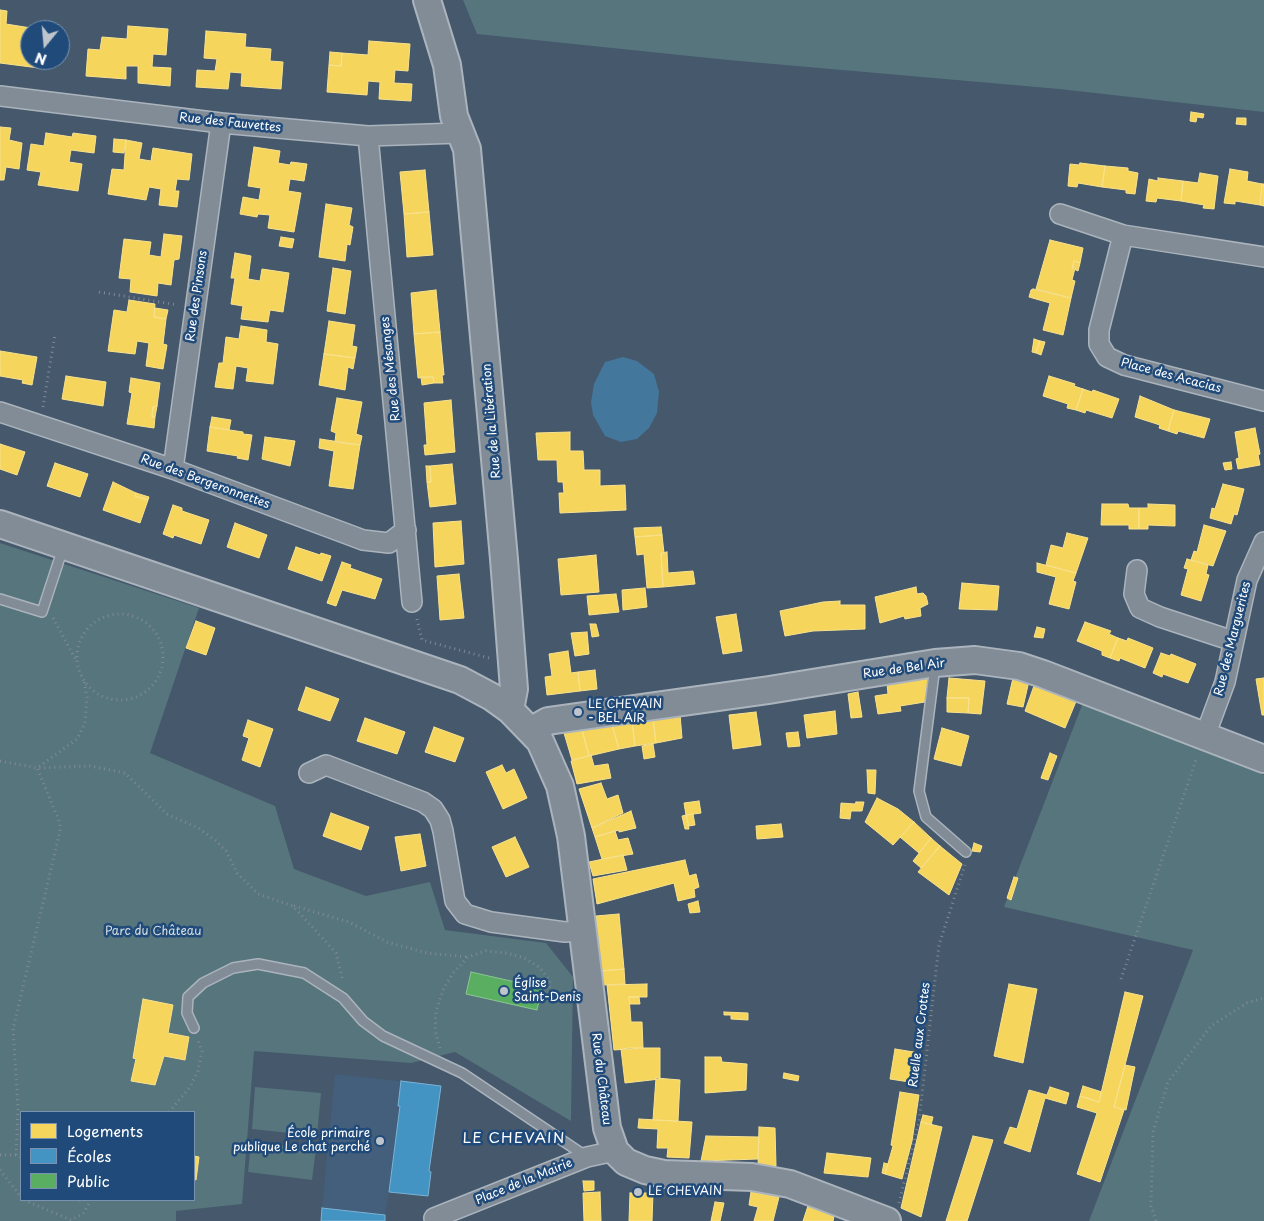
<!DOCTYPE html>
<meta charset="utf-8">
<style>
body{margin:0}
#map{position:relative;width:1264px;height:1221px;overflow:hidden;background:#45586c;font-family:"Playpen Sans",sans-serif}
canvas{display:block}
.legend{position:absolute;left:20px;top:1111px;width:175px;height:90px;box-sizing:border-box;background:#1f4a7a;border:1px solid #7992af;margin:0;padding:6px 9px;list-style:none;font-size:15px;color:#fff}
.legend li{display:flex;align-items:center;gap:10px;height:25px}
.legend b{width:25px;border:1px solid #7992af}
.north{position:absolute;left:20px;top:20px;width:50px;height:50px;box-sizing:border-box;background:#1f4a7a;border:1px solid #7992af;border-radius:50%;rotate:197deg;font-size:14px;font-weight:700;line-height:20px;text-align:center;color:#fff}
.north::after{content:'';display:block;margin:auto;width:18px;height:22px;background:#bec5cc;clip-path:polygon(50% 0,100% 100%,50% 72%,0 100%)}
</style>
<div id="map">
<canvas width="1264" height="1221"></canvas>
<ul class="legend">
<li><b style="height:14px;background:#f6d55c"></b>Logements</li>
<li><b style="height:14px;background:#4393c3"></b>Écoles</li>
<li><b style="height:14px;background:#5aae61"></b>Public</li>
</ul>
<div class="north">N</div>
</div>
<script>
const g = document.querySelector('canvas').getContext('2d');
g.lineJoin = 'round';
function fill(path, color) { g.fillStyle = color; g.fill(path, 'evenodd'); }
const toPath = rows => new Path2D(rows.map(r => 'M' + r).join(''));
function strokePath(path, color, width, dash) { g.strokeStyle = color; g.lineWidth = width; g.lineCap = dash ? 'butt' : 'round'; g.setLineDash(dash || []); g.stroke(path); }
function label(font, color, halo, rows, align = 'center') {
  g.font = font + ' "Playpen Sans",sans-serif'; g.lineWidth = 5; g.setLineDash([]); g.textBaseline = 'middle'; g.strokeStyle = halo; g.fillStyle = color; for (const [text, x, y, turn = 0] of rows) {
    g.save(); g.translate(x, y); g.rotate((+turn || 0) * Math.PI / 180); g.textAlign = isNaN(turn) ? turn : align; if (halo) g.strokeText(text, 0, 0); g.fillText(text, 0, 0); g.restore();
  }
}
const built = toPath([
 [335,1074,441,1086,429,1171,431,1172,428,1196,389,1192,385,1215,322,1208]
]);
const green = toPath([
 [463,0,1264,0,1264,112,1059,89,728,60,477,34],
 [0,543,199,608,150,753,275,806,294,869,366,896,430,882,445,930,546,943,573,977,571,1121,455,1052,411,1063,254,1051,242,1204,176,1211,176,1221,0,1221],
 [21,1112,194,1112,194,1200,21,1200],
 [1084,700,1264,775,1264,1221,1089,1221,1193,950,1004,907],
 [255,1087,321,1093,317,1136,252,1129],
 [251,1142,316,1148,312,1180,248,1172]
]);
const water = toPath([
 [623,357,637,361,654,374,659,392,657,413,649,428,637,439,621,442,605,436,593,415,591,402,594,384,605,362]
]);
const homes = toPath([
 [0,10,7,11,6,24,31,28,30,60,40,60,39,68,0,63,0,10],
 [128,26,168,29,166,55,153,54,152,67,171,68,170,86,138,83,138,66,126,66,126,79,86,76,88,49,100,50,102,37,127,39,128,26],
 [206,31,246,34,245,47,271,49,270,61,283,62,281,89,241,86,242,73,230,72,228,89,196,87,197,70,215,71,217,59,204,58,206,31],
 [369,41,410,44,408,71,395,70,394,83,412,84,411,101,379,99,380,82,368,81,367,95,327,92,329,65,341,66,342,53,368,55,369,41],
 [330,52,342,53,341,66,329,65,330,52],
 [1191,112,1204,114,1203,118,1197,117,1196,122,1190,121,1191,112],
 [1237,118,1246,118,1246,125,1236,124,1237,118],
 [0,127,11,128,9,140,22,143,19,169,6,167,4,180,0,180,0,127],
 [46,133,72,137,73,133,96,136,94,153,71,150,69,162,82,164,78,191,38,185,41,172,27,170,31,144,44,146,46,133],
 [114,139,126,140,124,153,113,152,114,139],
 [126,140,142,143,139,159,151,161,153,148,192,154,189,180,177,179,175,191,179,191,177,207,159,205,161,189,149,187,146,200,108,194,112,169,124,170,126,140],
 [254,147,280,151,278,163,290,165,291,162,307,164,304,181,290,179,288,191,301,193,294,232,268,228,270,215,258,214,257,217,240,214,243,197,259,200,261,188,248,186,254,147],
 [1080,163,1105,166,1102,187,1078,183,1077,187,1068,186,1070,164,1079,165,1080,163],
 [1105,166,1128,168,1128,171,1138,173,1135,194,1126,193,1126,190,1102,187,1105,166],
 [1230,169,1248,172,1247,181,1262,184,1260,205,1235,201,1235,204,1224,203,1230,169],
 [425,170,429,212,404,214,400,172,425,170],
 [1200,173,1218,176,1214,209,1203,208,1204,205,1181,201,1183,181,1198,183,1200,173],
 [1158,178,1183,181,1181,201,1157,198,1156,202,1146,201,1149,179,1158,181,1158,178],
 [1262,184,1264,184,1264,206,1260,205,1262,184],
 [326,204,352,208,349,225,353,227,350,245,347,244,345,261,319,257,326,204],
 [429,212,433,255,407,257,404,214,429,212],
 [164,234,182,236,179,259,174,260,171,285,158,283,157,296,130,292,131,279,119,278,124,239,151,242,149,255,161,257,164,234],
 [281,237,294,239,292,248,279,246,281,237],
 [1050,240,1083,248,1080,263,1074,261,1072,268,1075,268,1072,280,1075,281,1071,298,1036,289,1050,240],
 [235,253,251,256,248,279,260,281,262,269,289,273,283,312,270,310,268,322,241,319,243,306,231,304,235,278,231,278,235,253],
 [1074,261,1080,263,1078,271,1072,268,1074,261],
 [333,268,351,271,345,314,327,311,333,268],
 [1033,289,1071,298,1063,335,1043,330,1050,303,1029,297,1031,290,1033,289],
 [436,290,440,332,414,334,411,293,436,290],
 [129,300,155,304,154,317,166,319,163,344,167,345,163,369,146,366,149,343,137,341,135,354,108,351,114,310,127,312,129,300],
 [155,308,168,310,166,319,154,317,155,308],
 [329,321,355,325,352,346,357,347,355,358,324,354,329,321],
 [241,326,267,330,266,342,278,344,273,384,246,381,248,368,236,366,233,389,215,387,219,363,223,363,226,337,239,339,241,326],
 [440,332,444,375,442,375,443,383,434,383,433,377,418,378,414,334,440,332],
 [1034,339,1040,341,1036,353,1032,352,1034,339],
 [1040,341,1045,342,1041,355,1036,353,1040,341],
 [0,351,37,357,32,385,22,383,23,380,0,376,0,351],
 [324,354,355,358,353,369,348,367,345,390,319,385,324,354],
 [66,376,106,382,103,406,62,399,66,376],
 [1049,376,1075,384,1074,386,1083,389,1076,410,1067,408,1068,404,1043,396,1049,376],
 [421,377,433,377,434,383,422,385,421,377],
 [131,378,160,383,157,406,153,407,152,417,155,417,154,428,127,424,132,393,129,392,131,378],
 [1083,389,1092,392,1093,390,1119,399,1112,418,1086,410,1085,413,1076,410,1083,389],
 [1140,396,1174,410,1168,431,1159,428,1160,425,1135,417,1140,396],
 [337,398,362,402,356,434,362,436,360,445,335,442,336,433,331,431,337,398],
 [451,400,455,452,425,455,424,445,427,445,424,403,451,400],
 [157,406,155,417,152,417,153,407,157,406],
 [1174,410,1210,419,1204,438,1178,431,1177,434,1168,431,1174,410],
 [212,417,231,420,229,430,210,427,212,417],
 [210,427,243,432,243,434,252,435,248,460,237,458,238,456,207,451,210,427],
 [1255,428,1260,454,1258,455,1260,465,1238,469,1236,459,1239,458,1235,432,1255,428],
 [570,432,570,451,583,451,584,470,600,470,600,486,625,485,626,510,560,513,559,493,564,493,563,482,558,482,557,460,538,460,536,433,570,432],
 [265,437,295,441,290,466,262,459,265,437],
 [320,439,360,445,353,489,329,486,334,451,319,448,320,439],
 [0,444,25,452,17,475,0,469,0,444],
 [1231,462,1232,469,1225,470,1223,463,1231,462],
 [55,463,88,474,80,497,47,486,55,463],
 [452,464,456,504,430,507,427,482,431,482,430,466,452,464],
 [426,466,430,466,431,482,427,482,426,466],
 [113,482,136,493,135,496,148,500,140,523,103,510,113,482],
 [1223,484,1244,489,1237,515,1234,514,1231,524,1210,518,1212,508,1215,509,1223,484],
 [136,493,149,497,148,500,135,496,136,493],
 [1102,504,1128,504,1129,508,1139,508,1139,529,1129,529,1129,525,1101,525,1102,504],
 [1148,504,1175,505,1175,526,1148,525,1148,529,1139,529,1139,508,1148,508,1148,504],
 [173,505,182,508,182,511,209,520,201,544,174,535,173,538,163,534,173,505],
 [461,521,464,564,435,567,433,523,461,521],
 [235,523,267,535,259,558,227,547,235,523],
 [1204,525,1226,531,1213,566,1191,560,1194,551,1197,552,1204,525],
 [661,527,662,535,635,537,634,528,661,527],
 [1067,533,1088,538,1076,573,1046,565,1051,545,1063,548,1067,533],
 [662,535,664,553,661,553,663,587,647,588,644,554,637,555,635,537,662,535],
 [296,547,320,555,321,553,331,556,322,581,288,569,296,547],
 [667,552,668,573,693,571,695,584,663,587,661,553,667,552],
 [596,555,599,592,561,595,558,559,596,555],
 [1187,559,1208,565,1206,574,1209,575,1201,601,1181,595,1188,569,1184,568,1187,559],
 [342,562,351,565,350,568,382,579,375,599,342,590,336,606,327,603,342,562],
 [1037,563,1076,573,1073,581,1076,582,1069,609,1049,604,1056,577,1037,572,1037,563],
 [459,574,464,618,440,620,437,576,459,574],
 [962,583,999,586,997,610,959,609,962,583],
 [916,587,917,594,923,593,926,596,928,604,920,608,921,616,905,619,904,616,880,623,875,597,916,587],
 [645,588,647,607,623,610,622,590,645,588],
 [616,594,619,612,589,615,587,596,616,594],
 [840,601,840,605,865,605,865,629,813,631,785,636,780,611,823,602,840,601],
 [736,614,742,651,723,654,716,617,736,614],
 [196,621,215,628,206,655,186,648,196,621],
 [1085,622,1111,631,1109,634,1118,638,1110,658,1102,655,1102,651,1077,641,1085,622],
 [590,624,596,624,599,636,592,637,590,624],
 [1037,627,1045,629,1043,638,1034,637,1037,627],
 [587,632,589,654,575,656,571,633,587,632],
 [1118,638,1127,641,1128,638,1153,648,1145,668,1120,658,1119,661,1110,658,1118,638],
 [568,651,571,673,578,672,580,691,547,695,545,677,552,676,549,654,568,651],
 [1161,653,1170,656,1171,654,1196,664,1188,683,1163,674,1162,677,1153,673,1161,653],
 [595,670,597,689,580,691,578,672,595,670],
 [930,677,925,702,900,706,901,711,878,714,875,696,888,694,887,684,930,677],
 [949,678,985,681,981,714,968,713,969,698,947,698,949,678],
 [1013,678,1029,681,1023,707,1007,704,1013,678],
 [1264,678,1264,715,1262,715,1256,679,1264,678],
 [1035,683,1077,699,1065,728,1025,711,1035,683],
 [306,687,339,699,330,721,298,710,306,687],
 [858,692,862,717,851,718,848,694,858,692],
 [947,698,969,698,968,713,947,712,947,698],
 [835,711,837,734,807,738,804,715,835,711],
 [756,712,761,745,733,749,729,715,756,712],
 [680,714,682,738,656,743,653,718,680,714],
 [365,718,405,732,397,754,357,741,365,718],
 [653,718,656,743,635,746,632,722,653,718],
 [248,720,273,729,260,767,242,760,249,738,243,736,248,720],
 [632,722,635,746,619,749,612,725,632,722],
 [612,725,619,749,589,756,582,730,612,725],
 [434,727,464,738,455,762,425,752,434,727],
 [942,728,969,736,961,766,934,759,942,728],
 [582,730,589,756,572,760,564,733,582,730],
 [798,732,800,746,788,747,786,733,798,732],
 [653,744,655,757,644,759,642,746,653,744],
 [1050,753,1057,756,1048,780,1041,778,1050,753],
 [591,755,594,766,608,764,611,778,577,784,571,761,591,755],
 [502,765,506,773,514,769,527,798,503,809,486,772,502,765],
 [867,770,876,770,875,794,868,793,867,770],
 [601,783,607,799,618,795,623,813,592,828,579,789,601,783],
 [877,798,898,809,914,822,893,845,865,822,877,798],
 [699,801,701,813,686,815,684,803,699,801],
 [856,802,864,802,862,811,851,811,850,819,840,818,841,803,855,804,856,802],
 [631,811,636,828,619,832,619,830,595,837,592,828,631,811],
 [331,813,369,827,361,850,323,836,331,813],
 [693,814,695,825,689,826,686,815,693,814],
 [686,815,689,829,685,829,682,816,686,815],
 [914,822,931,838,919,853,900,837,914,822],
 [781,824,783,837,757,839,756,826,781,824],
 [615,831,618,840,628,838,633,854,602,859,595,837,615,831],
 [420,834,426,866,401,871,395,837,420,834],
 [515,837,529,867,506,877,492,847,515,837],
 [931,838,940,846,921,868,913,861,931,838],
 [974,843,982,846,980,852,972,851,974,843],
 [940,846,962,864,949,895,918,872,940,846],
 [623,855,627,870,593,876,589,862,623,855],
 [685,860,689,876,696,874,699,887,694,889,695,897,678,901,674,883,597,904,593,879,685,860],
 [1014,877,1018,878,1011,900,1007,898,1014,877],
 [698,901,700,912,690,913,688,904,698,901],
 [619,914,624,969,601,971,596,916,619,914],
 [624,969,625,984,603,985,601,971,624,969],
 [647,984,647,997,629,997,631,1022,642,1022,643,1048,614,1050,607,985,647,984],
 [1009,984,1037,989,1023,1063,994,1056,1009,984],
 [1125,992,1143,996,1114,1107,1124,1110,1100,1182,1077,1174,1097,1113,1077,1107,1080,1096,1099,1102,1125,992],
 [629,997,639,997,640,1004,630,1004,629,997],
 [143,999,173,1005,168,1033,189,1037,185,1060,164,1056,155,1085,131,1081,136,1059,133,1058,143,999],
 [724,1012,748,1013,748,1020,731,1019,731,1015,724,1015,724,1012],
 [630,1048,660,1048,660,1079,625,1083,621,1049,630,1048],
 [895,1049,920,1053,916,1083,890,1079,895,1049],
 [705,1057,721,1057,722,1062,747,1064,746,1090,705,1093,705,1057],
 [1125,1065,1135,1067,1126,1110,1114,1107,1125,1065],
 [784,1073,799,1076,798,1081,783,1078,784,1073],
 [656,1078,680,1080,678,1121,653,1120,656,1078],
 [1083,1086,1102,1092,1099,1102,1080,1096,1083,1086],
 [1050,1087,1069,1093,1066,1104,1045,1098,1030,1152,1004,1143,1010,1127,1017,1129,1029,1090,1047,1095,1050,1087],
 [900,1092,919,1095,912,1141,902,1179,885,1174,893,1146,891,1145,900,1092],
 [923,1115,933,1117,931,1125,921,1122,923,1115],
 [639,1119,692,1122,689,1158,667,1157,668,1148,657,1148,658,1129,638,1128,639,1119],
 [921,1122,942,1127,921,1217,901,1208,921,1122],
 [759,1127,775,1128,776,1166,758,1166,759,1127],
 [706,1136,759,1137,758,1159,701,1161,706,1136],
 [973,1136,993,1140,967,1221,946,1221,973,1136],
 [827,1153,871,1158,868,1177,824,1173,827,1153],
 [194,1156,199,1157,196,1180,194,1179,194,1156],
 [884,1163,888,1164,885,1174,882,1173,884,1163],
 [583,1181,594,1181,594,1190,584,1191,583,1181],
 [600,1192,601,1221,584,1221,583,1193,600,1192],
 [751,1192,779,1197,773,1221,754,1221,758,1207,749,1205,751,1192],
 [630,1193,653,1193,652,1221,629,1221,630,1193],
 [715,1202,724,1203,720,1221,711,1221,715,1202],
 [808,1206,834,1216,833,1221,803,1221,808,1206]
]);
const schools = toPath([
 [401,1081,441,1086,429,1171,431,1172,428,1196,389,1192,400,1106,398,1106,401,1081],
 [322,1208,385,1215,385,1221,321,1221,322,1208]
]);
const public = toPath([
 [471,972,542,988,537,1010,466,994,471,972]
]);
const path = toPath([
 [99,292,178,305],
 [43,407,55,334],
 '77 657a43 43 0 1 1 86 0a43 43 0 1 1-86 0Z',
 [53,618,76,660],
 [417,619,422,640,489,658],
 [0,761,37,768,90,766,125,773,167,814,198,828,215,840,226,851,237,873,258,894,293,906,336,953,343,981],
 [294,906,349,922,387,942,427,953,468,957],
 [1121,979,1197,757],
 [440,1048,435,1030,436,1011,443,990,453,973,468,957,486,951,507,953,524,958,539,967,550,981,549,994],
 [169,1112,190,1087,198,1071,202,1051,198,1040],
 [0,1155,16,1155,21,1157],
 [16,1155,18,1108,13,1029,60,831,60,823,37,768,77,739,85,723,87,697,84,680],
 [0,1170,21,1197],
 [24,1200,71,1220,83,1214,91,1200],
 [79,1200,86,1200],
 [899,1203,919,1121,939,945,965,865],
 [1156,1221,1151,1206,1153,1132,1168,1082,1211,1026,1247,1003,1264,998]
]);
const lane = toPath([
 [0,599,42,612,63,548],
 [935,666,919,791,926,817,966,852],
 [194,1028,187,1013,188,997,203,983,233,968,258,964,304,973,343,998,363,1021,383,1036,462,1073,587,1157]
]);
const street = toPath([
 [0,96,221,123,368,136,460,133],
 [368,136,412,602],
 [1060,214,1123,235],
 [1264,257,1123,235,1099,330,1099,344,1107,357,1124,365,1264,401],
 [0,412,173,469,363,540,389,543,406,530],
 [173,469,221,123],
 [1137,570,1134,594,1140,608,1160,617,1233,641],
 [1205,736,1225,682,1247,580,1264,542],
 [309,773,326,765,423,802,433,809,440,820,443,831,455,901,465,914,491,922,565,932,582,931],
 [434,1218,587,1157,615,1151]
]);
const secondary = toPath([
 [427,0,447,65,454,116,467,149,504,559,514,689,510,710],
 [0,524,460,680,492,697,510,710,540,741,560,786,571,836,607,1128,615,1151,626,1162,645,1170,664,1174,752,1177,790,1184,887,1221],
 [532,730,548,721,769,690,935,663,975,660,1019,666,1043,674,1264,759]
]);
const markers = [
 [578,712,5,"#bec5cc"],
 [504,991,5,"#bec5cc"],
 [380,1141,5,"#bec5cc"],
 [638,1192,5,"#bec5cc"]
];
const streetNames = [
 ["Rue des Fauvettes",230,123,6],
 ["Rue des Pinsons",197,296,-82],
 ["Rue des Mésanges",391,369,-96],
 ["Place des Acacias",1171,376,15],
 ["Rue de la Libération",492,421,-95],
 ["Rue des Bergeronnettes",205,482,20],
 ["Rue des Marguerites",1233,639,-76],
 ["Rue de Bel Air",904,669,-8],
 ["Ruelle aux Crottes",920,1035,-83],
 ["Rue du Château",601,1079,83],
 ["Place de la Mairie",524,1182,-22]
];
const poiNames = [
 ["LE CHEVAIN",588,705],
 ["- BEL AIR",588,719],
 ["Église",514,984],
 ["Saint-Denis",514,998],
 ["École primaire",370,1134,"right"],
 ["publique Le chat perché",370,1148,"right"],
 ["LE CHEVAIN",648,1192]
];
const parkNames = [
 ["Parc du Château",153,932]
];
const quarterNames = [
 ["LE CHEVAIN",514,1139]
];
fill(built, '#435f7c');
fill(green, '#56757c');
fill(water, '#43779b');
fill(homes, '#f6d55c');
strokePath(homes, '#f9e28d', 1);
fill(schools, '#4393c3');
strokePath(schools, '#7bb3d5', 1);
fill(public, '#5aae61');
strokePath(public, '#8cc690', 1);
strokePath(lane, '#abb4bd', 12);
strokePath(street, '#abb4bd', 22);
strokePath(secondary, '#abb4bd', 30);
strokePath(path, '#808a96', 3, [1, 4]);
strokePath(lane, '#828c96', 9);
strokePath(street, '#828c96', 19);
strokePath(secondary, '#828c96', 26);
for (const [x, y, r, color] of markers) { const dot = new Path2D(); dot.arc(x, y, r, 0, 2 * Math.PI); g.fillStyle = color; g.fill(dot); strokePath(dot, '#1f4a7a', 2); }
label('12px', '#fff', '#1f4a7a', streetNames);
label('12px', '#fff', '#1f4a7a', poiNames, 'left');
label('12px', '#d6dedf', '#1f4a7a', parkNames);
g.letterSpacing = '1px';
label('15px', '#fff', '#1f4a7a', quarterNames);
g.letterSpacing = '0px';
</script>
